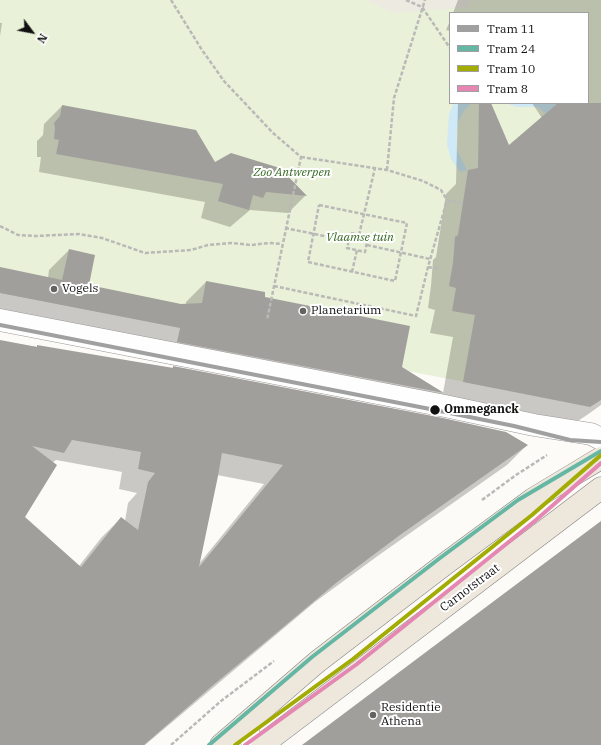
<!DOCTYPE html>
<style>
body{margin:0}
#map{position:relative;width:601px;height:745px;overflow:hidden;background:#fdfbf7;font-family:"IBM Plex Serif",serif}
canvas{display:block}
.legend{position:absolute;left:449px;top:12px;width:140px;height:92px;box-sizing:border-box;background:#fff;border:1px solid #a0a0a0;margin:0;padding:5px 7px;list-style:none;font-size:12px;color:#111}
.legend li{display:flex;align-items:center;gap:8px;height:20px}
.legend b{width:20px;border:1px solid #a0a0a0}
.north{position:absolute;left:12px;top:12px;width:40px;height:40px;-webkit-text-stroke:3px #fff;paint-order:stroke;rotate:122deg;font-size:11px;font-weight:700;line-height:16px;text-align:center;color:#111}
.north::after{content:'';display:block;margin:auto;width:14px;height:18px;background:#111;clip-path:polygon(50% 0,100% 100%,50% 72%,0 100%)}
</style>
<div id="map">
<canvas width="601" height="745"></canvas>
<ul class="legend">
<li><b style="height:5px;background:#a0a0a0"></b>Tram 11</li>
<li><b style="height:5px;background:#65b7a4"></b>Tram 24</li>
<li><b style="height:5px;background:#a3ac03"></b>Tram 10</li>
<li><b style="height:5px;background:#e488b3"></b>Tram 8</li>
</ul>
<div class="north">N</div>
</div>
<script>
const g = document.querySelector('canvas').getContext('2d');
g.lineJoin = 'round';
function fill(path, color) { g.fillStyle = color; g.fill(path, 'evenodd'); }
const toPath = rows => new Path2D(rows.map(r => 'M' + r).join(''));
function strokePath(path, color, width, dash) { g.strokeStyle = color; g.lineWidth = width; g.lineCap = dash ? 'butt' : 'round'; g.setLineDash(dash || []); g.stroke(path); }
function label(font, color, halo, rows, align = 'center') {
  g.font = font + ' "IBM Plex Serif",serif'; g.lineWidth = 4; g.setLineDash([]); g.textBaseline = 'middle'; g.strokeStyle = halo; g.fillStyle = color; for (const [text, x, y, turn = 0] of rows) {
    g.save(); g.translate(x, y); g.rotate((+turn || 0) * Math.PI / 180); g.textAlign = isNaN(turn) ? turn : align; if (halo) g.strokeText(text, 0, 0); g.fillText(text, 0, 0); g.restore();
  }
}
const green = toPath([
 [0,0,601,0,601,262,491,387,0,293],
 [450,13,588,13,588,103,450,103]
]);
const plaza = toPath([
 [366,0,471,0,468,7,393,13]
]);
const water = toPath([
 [454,103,472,103,464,111,459,120,457,133,457,150,467,170,460,172,451,159,447,144,449,114],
 [506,103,558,103,546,114,538,107,517,107]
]);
const shadow = toPath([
 [458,0,601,0,601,405,587,415,567,428,441,404,443,394,424,412,0,316,0,268,48,278,49,270,69,250,88,286,181,305,186,305,186,302,206,282,263,298,401,367,443,393,453,337,430,333,435,310,428,308,431,286,433,260,436,257,446,194,456,184,458,103,490,103,509,147,542,118,532,103,588,103,588,13,453,13],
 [450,21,450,31,446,30],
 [0,23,2,23,0,36],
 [62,106,214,164,305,196,288,213,250,210,230,227,201,218,205,202,39,172,41,157,37,157,37,141,43,135,44,124],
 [0,341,172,368,173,367,526,446,507,465,379,555,315,602,145,745,0,745],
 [56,460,122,472,119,489,137,493,128,503,125,521,121,518,101,538,79,566,24,517,52,463],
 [217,475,264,484,198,565]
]);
const building = toPath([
 [479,103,491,103,509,145,558,103,601,103,601,400,590,407,463,382,475,315,452,311,456,288,449,286,453,263,455,237,458,235,468,170,478,168],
 [62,105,196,130,215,162,231,153,280,168,307,196,266,192,263,198,253,195,249,210,218,201,223,184,56,154,59,140,54,139,55,128,54,123,60,116],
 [69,249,95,255,89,285,181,304,202,303,206,281,265,292,265,297,410,326,402,367,444,393,177,342,180,328,0,293,0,267,62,280],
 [0,340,37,347,37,345,173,368,173,366,443,418,506,432,528,445,400,535,336,583,269,639,212,686,144,745,0,745],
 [72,440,141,452,138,469,155,473,148,482,138,530,121,517,81,567,25,517,57,465,32,446,64,453],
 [222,453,283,465,199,567,218,476],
 [601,521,601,745,302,745,482,610]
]);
const path = toPath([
 [171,0,202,50,224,81,273,133,301,157,267,320],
 [406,0,422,7,450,48],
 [301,157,387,170,423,181,441,190,447,200,463,203],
 [387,170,394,98,425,0],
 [319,205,407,223,395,281,308,262,319,205],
 [0,226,18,235,36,236,79,234,102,238,145,253,191,250,208,245,232,243,251,245,269,243,282,244],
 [285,228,349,241],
 [351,233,368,237,365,252,347,248,351,233],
 [359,235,375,168],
 [367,245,430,259],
 [428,267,438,269],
 [352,272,357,250],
 [274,286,416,316,428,267,447,200],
 [358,316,361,304],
 [482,500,516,475,547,455],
 [171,745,221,701,274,661]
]);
const minor = toPath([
 [0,320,445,406,534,425,591,434,601,439],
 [244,725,254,745]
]);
const major = toPath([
 [221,745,317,662,445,564,533,499,601,458],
 [262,745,601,488]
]);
const tram1 = toPath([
 [0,325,435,410,514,426,570,440,601,442]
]);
const tram2 = toPath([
 [209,745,312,657,440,558,518,500,601,451]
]);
const tram3 = toPath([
 [235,745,353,659,532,515,601,455]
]);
const tram4 = toPath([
 [245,745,357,664,536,520,601,463]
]);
const markers = [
 [54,289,4,"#646362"],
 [303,311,4,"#646362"],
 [435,410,5.5,"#111"],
 [373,715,4,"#646362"]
];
const parkNames = [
 ["Zoo Antwerpen",292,173],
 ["Vlaamse tuin",360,238]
];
const poiNames = [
 ["Vogels",62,289],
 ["Planetarium",311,311],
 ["Residentie",381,708],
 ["Athena",381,722]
];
const stopNames = [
 ["Ommeganck",444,410]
];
const streetNames = [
 ["Carnotstraat",470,588,-37]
];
fill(green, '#e9f1d8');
fill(plaza, '#edeae2');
fill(water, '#cfeaf6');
fill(shadow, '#0003');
fill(building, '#a19f9c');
strokePath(minor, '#979695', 23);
strokePath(major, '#858482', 23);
strokePath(path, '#b9b9b8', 2.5, [4, 2]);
strokePath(minor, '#fffefe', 22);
strokePath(major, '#ede7dc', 22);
strokePath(tram1, '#a0a0a0', 4);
strokePath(tram2, '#65b7a4', 4);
strokePath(tram3, '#a3ac03', 4);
strokePath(tram4, '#e488b3', 4);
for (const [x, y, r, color] of markers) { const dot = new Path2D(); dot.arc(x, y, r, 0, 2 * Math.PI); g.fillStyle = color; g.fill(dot); strokePath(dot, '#fff', 1.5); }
label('italic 12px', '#356822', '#fff', parkNames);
label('12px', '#111', '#fff', poiNames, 'left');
label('bold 12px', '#111', '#fff', stopNames, 'left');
label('12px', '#111', '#fff', streetNames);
</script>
